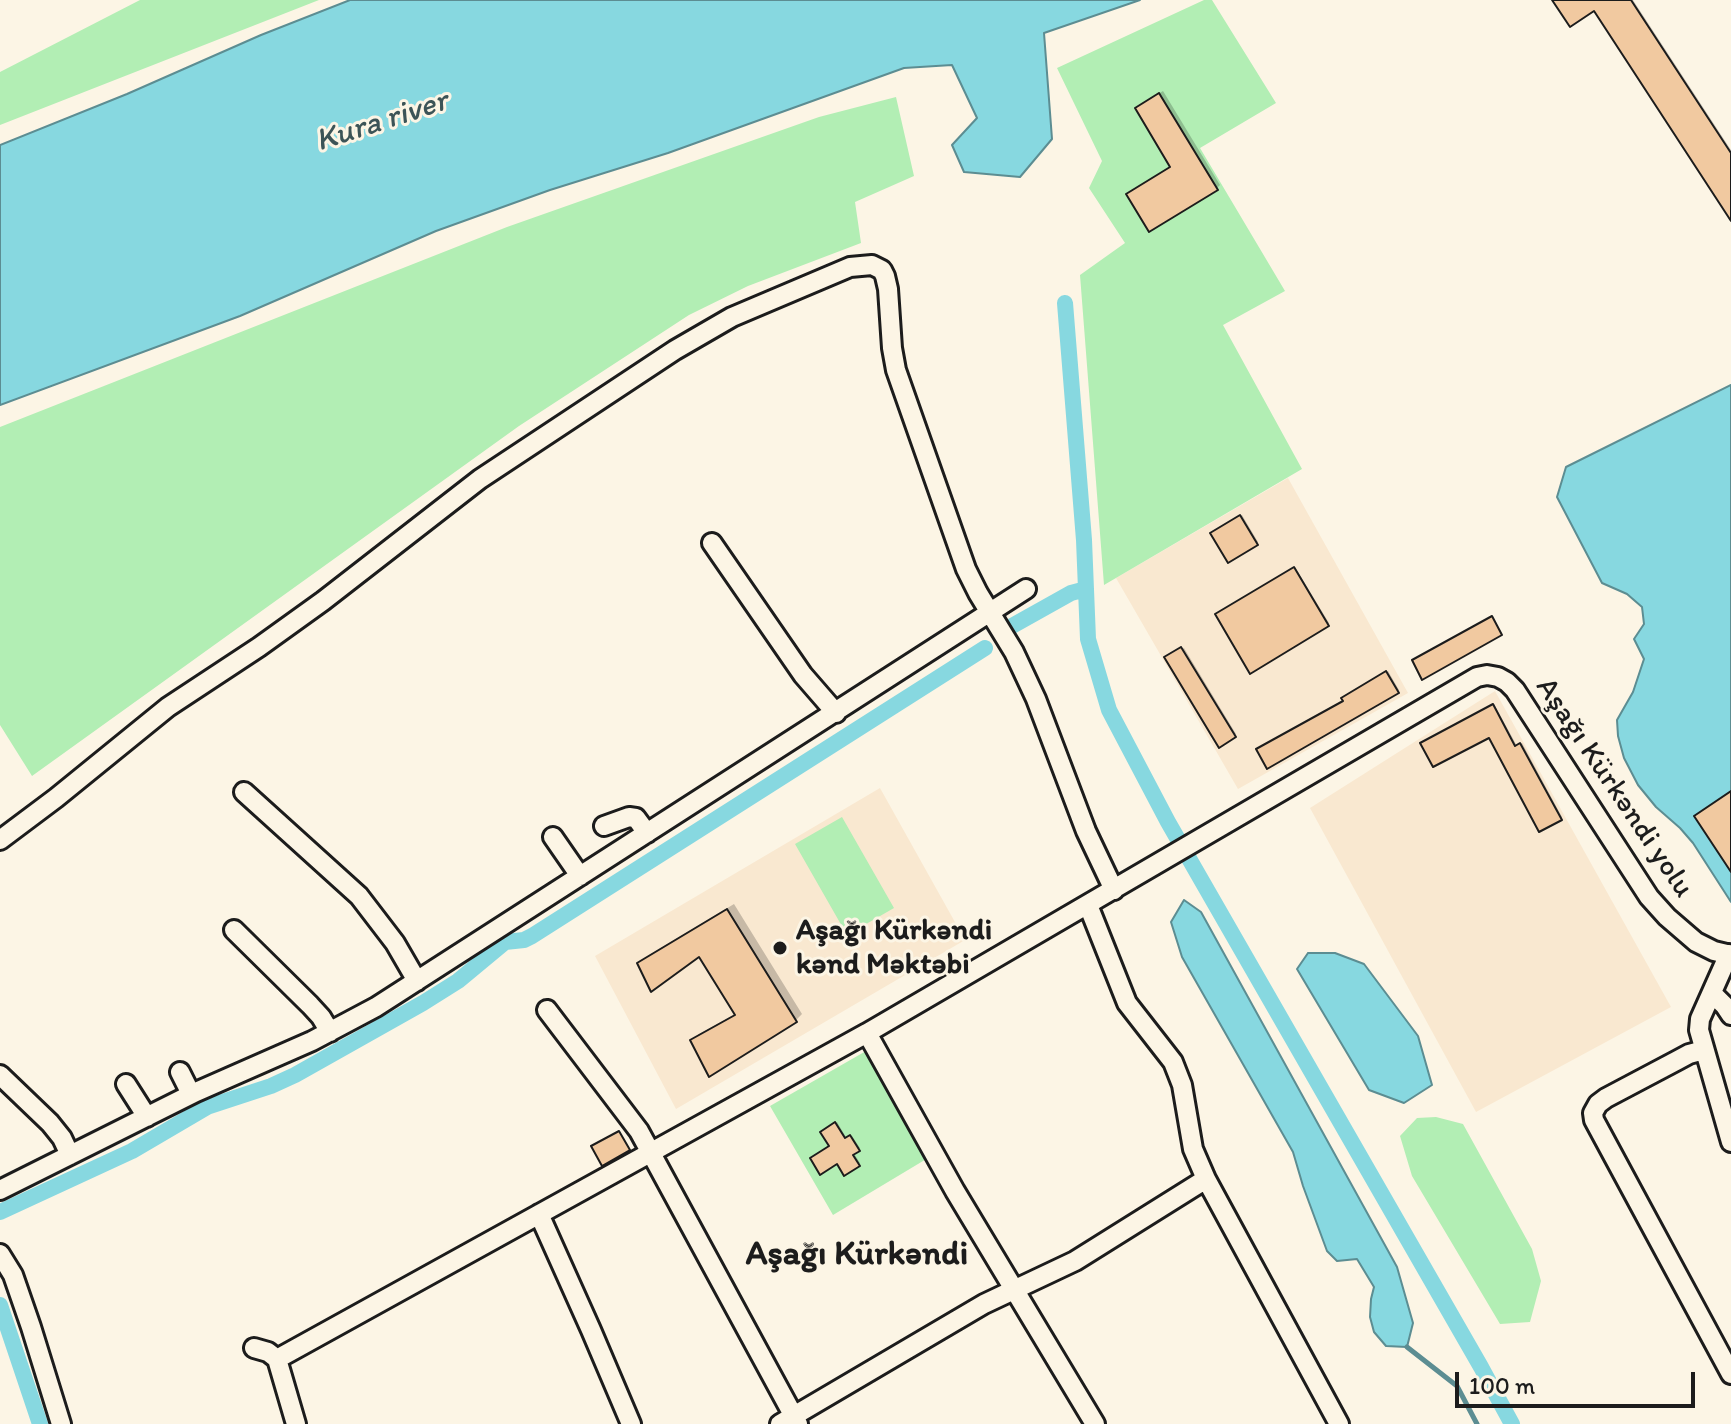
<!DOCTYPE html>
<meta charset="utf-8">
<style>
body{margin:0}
#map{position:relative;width:1731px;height:1424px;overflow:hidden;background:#fcf5e5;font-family:Itim,sans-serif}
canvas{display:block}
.scale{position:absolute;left:1455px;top:1372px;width:240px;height:36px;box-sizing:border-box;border:4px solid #1c1c1c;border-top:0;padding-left:10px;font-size:24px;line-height:28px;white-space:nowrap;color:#1c1c1c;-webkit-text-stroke:6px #fcf5e5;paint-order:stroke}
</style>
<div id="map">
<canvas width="1731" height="1424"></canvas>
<div class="scale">100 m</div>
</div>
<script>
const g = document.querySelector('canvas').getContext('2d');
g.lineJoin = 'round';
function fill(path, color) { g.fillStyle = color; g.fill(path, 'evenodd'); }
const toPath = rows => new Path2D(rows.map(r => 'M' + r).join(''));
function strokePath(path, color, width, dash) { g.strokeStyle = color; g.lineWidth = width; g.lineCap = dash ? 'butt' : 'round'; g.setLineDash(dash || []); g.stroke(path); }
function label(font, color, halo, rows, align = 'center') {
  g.font = font + ' Itim,sans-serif'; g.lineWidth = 6; g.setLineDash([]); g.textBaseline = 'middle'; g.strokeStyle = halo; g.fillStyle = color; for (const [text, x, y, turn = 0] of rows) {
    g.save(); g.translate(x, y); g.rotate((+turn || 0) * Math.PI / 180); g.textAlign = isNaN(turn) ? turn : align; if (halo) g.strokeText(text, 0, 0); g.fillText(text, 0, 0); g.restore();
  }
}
const built = toPath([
 [1288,478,1408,693,1238,789,1116,578],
 [1495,691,1671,1007,1476,1112,1310,808],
 [880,788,965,940,676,1109,595,956]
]);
const green = toPath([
 [140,0,319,0,0,125,0,72],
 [1204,0,1212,0,1276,103,1200,148,1285,291,1223,325,1302,469,1104,585,1080,275,1125,243,1089,188,1102,161,1057,68],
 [896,97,914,176,855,202,861,243,748,286,689,315,519,426,32,776,0,725,0,427,507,227,819,117],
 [842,817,894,908,847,935,795,844],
 [866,1051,928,1158,833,1215,770,1106],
 [1436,1117,1463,1124,1532,1249,1541,1281,1530,1322,1500,1324,1412,1176,1400,1136,1417,1118]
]);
const water = toPath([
 [350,0,1140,0,1044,33,1052,139,1020,177,964,172,952,145,977,118,952,65,904,68,668,153,550,190,436,231,240,316,0,405,0,145,127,94,261,35,350,0],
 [1731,385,1731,902,1693,843,1680,828,1656,807,1638,785,1624,758,1618,736,1617,720,1633,692,1644,659,1634,639,1644,624,1642,607,1627,594,1602,583,1557,497,1566,467,1731,385],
 [1184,900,1201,912,1397,1267,1413,1323,1407,1347,1386,1346,1374,1332,1370,1317,1371,1299,1374,1287,1357,1259,1337,1261,1327,1251,1303,1186,1293,1152,1182,957,1171,922,1184,900],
 [1308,953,1335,953,1364,964,1418,1036,1432,1085,1404,1103,1369,1090,1297,969,1308,953]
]);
const shadow = toPath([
 [1554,0,1633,0,1731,150,1731,217,1595,8],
 [1163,91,1220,185,1216,189,1172,166,1141,104],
 [1242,515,1258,542,1257,544,1214,532],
 [1295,567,1329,623,1328,625,1219,613],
 [1184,648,1236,734,1220,745,1167,658],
 [1388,671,1399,690,1398,691,1345,697],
 [1494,704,1517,746,1522,743,1562,817,1561,818,1490,735,1424,742],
 [734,904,802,1014,796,1020,710,1074,692,1041,699,1034,737,1013,699,954,640,963,646,957],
 [837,1122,847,1139,852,1136,860,1148,853,1152,860,1163,845,1173,822,1132]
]);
const stream = toPath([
 [1407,1347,1457,1386,1477,1424]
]);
const canal = toPath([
 [1065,303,1084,540,1088,639,1109,710,1168,822,1481,1367,1512,1424],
 [1012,626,1071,593,1086,589],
 [0,1212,132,1151,207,1107,271,1086,295,1075,423,1003,458,981,505,942,524,940,532,936,985,648],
 [0,1305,40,1424]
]);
const building = toPath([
 [1552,0,1631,0,1731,153,1731,221,1594,11,1570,27,1552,0],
 [1159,93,1218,190,1149,232,1126,194,1170,167,1135,108,1159,93],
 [1240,515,1258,545,1228,563,1210,533,1240,515],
 [1294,567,1329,626,1250,674,1215,614,1294,567],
 [1492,616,1502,635,1422,680,1412,660,1492,616],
 [1181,647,1236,737,1219,748,1164,657,1181,647],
 [1386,671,1399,693,1267,769,1256,749,1343,701,1341,698,1386,671],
 [1493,704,1515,746,1520,743,1562,820,1539,832,1489,738,1433,767,1420,743,1493,704],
 [1731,791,1731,872,1694,816,1731,791],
 [727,909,797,1022,709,1077,690,1040,735,1015,699,957,651,992,637,963,727,909],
 [835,1122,845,1138,850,1135,860,1151,853,1155,860,1166,844,1176,837,1164,820,1175,810,1158,829,1146,820,1132,835,1122],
 [619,1131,630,1150,602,1166,591,1146,619,1131]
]);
const minor = toPath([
 [712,543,803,675,836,713],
 [244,792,359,896,395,943,417,981],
 [604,826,629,817,636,818,647,833],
 [553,837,580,876],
 [0,840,56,798,168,707,259,647,323,601,480,479,675,350,732,317,850,267,872,265,882,270,885,276,888,289,892,348,896,370,966,569,978,593,1014,652,1036,699,1086,831,1114,890],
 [1088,905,1127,1003,1173,1062,1182,1085,1193,1149,1206,1179,1339,1424],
 [234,930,310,1005,321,1017,330,1032],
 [1729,954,1700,1019,1699,1030,1731,1142],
 [1712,993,1725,1006,1731,1015],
 [547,1010,639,1131,798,1424],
 [867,1033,955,1191,1095,1424],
 [1704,1050,1689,1054,1676,1061,1606,1098,1598,1104,1593,1113,1594,1120,1731,1374],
 [180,1072,191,1094],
 [0,1075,50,1123,62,1138,70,1155],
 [126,1084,147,1117],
 [0,1190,196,1092,312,1041,376,1007,1026,589],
 [539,1214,591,1330,631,1424],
 [0,1254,13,1275,31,1327,61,1424],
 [254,1348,268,1352,277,1359],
 [296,1424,277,1359,867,1033,1477,677,1487,675,1498,677,1507,682,1515,690,1649,897,1667,917,1696,942,1714,951,1731,955],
 [780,1424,984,1304,1075,1261,1206,1179]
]);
const markers = [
 [780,948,8,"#1c1c1c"]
];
const streetNames = [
 ["Aşağı Kürkəndi yolu",1614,788,56]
];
const poiNames = [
 ["Aşağı Kürkəndi",796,931],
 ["kənd Məktəbi",796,965]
];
const waterNames = [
 ["Kura river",382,122,-18]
];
const quarterNames = [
 ["Aşağı Kürkəndi",857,1255]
];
fill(built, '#f9e8d0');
fill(green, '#b2eeb4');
fill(water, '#87d8e0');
strokePath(water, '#5c8d92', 2);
fill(shadow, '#0003');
strokePath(stream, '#5c8d92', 5);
strokePath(canal, '#87d8e0', 16);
fill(building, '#f1c9a0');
strokePath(building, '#1c1c1c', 2);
strokePath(minor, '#1c1c1c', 24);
strokePath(minor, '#fcf5e5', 18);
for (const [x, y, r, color] of markers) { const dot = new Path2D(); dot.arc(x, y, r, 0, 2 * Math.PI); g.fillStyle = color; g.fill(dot); strokePath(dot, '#fcf5e5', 3); }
label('30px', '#1c1c1c', '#fcf5e5', streetNames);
label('bold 30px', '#1c1c1c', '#fcf5e5', poiNames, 'left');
label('italic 32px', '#3c5457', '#fcf5e5', waterNames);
label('bold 34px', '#1c1c1c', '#fcf5e5', quarterNames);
</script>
